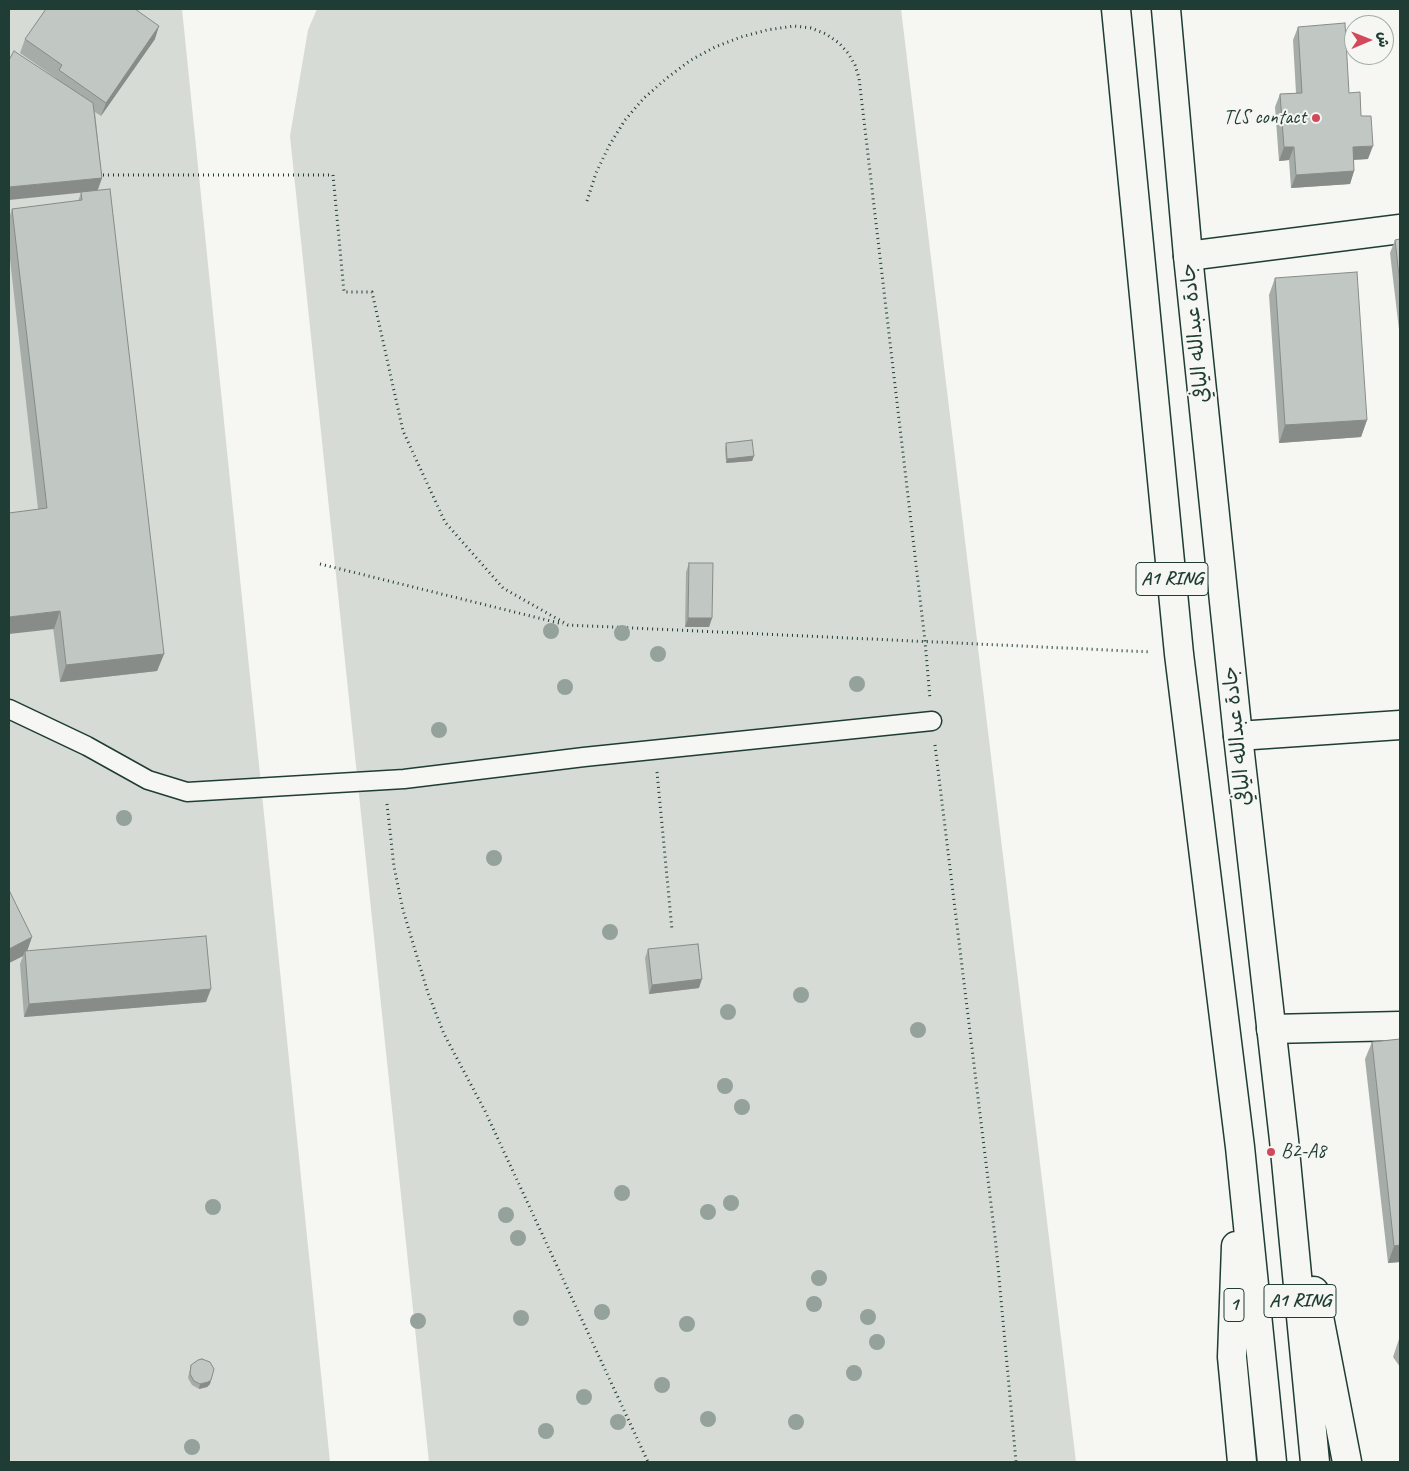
<!DOCTYPE html>
<meta charset="utf-8">
<style>
body{margin:0}
#map{position:relative;width:1409px;height:1471px;overflow:hidden;background:#f6f6f2;font-family:Caveat,"Playpen Sans Arabic",sans-serif}
canvas{display:block}
.frame{position:absolute;inset:0;border:10px solid #1f3d34;pointer-events:none}
.north{position:absolute;left:1344px;top:15px;width:50px;height:50px;box-sizing:border-box;background:#f6f6f2;border:1px solid #a0aca6;border-radius:50%;rotate:89deg;font-size:14px;font-weight:700;line-height:20px;text-align:center;color:#1f3d34}
.north::after{content:'';display:block;margin:auto;width:18px;height:22px;background:#d1495b;clip-path:polygon(50% 0,100% 100%,50% 72%,0 100%)}
</style>
<div id="map">
<canvas width="1409" height="1471"></canvas>
<div class="frame"></div>
<div class="north">ش</div>
</div>
<script>
const g = document.querySelector('canvas').getContext('2d');
g.lineJoin = 'round';
function fill(path, color) { g.fillStyle = color; g.fill(path, 'evenodd'); }
const toPath = rows => new Path2D(rows.map(r => 'M' + r).join(''));
function strokePath(path, color, width, dash) { g.strokeStyle = color; g.lineWidth = width; g.lineCap = dash ? 'butt' : 'round'; g.setLineDash(dash || []); g.stroke(path); }
function label(font, color, halo, rows, align = 'center') {
  g.font = font + ' Caveat,"Playpen Sans Arabic",sans-serif'; g.lineWidth = 4; g.setLineDash([]); g.textBaseline = 'middle'; g.strokeStyle = halo; g.fillStyle = color; for (const [text, x, y, turn = 0] of rows) {
    g.save(); g.translate(x, y); g.rotate((+turn || 0) * Math.PI / 180); g.textAlign = isNaN(turn) ? turn : align; if (halo) g.strokeText(text, 0, 0); g.fillText(text, 0, 0); g.restore();
  }
}
const green = toPath([
 [9,9,182,9,330,1462,9,1462],
 [317,9,901,9,1076,1462,429,1462,290,136,308,30]
]);
const path = toPath([
 [98,175,333,175,344,292,372,292,403,431,445,522,503,588,568,625,1151,652],
 [587,201,596,173,609,146,625,120,644,98,667,78,691,60,715,47,741,37,767,30,794,26,811,28,826,34,839,43,848,53,855,65,859,78,925,641,930,699],
 [320,564,563,624],
 [935,745,996,1245,1016,1462],
 [657,772,672,930],
 [387,804,394,867,403,910,428,993,444,1034,485,1111,648,1462]
]);
const service = toPath([
 [9,709,87,746,148,780,187,792,404,779,584,757,932,721]
]);
const minor = toPath([
 [1188,256,1400,229],
 [1238,736,1400,725],
 [1271,1029,1400,1026]
]);
const trunk = toPath([
 [1116,9,1179,654,1240,1147,1272,1462],
 [1166,9,1188,256,1238,736,1284,1140,1315,1462],
 [1236,1246,1232,1357,1242,1462],
 [1314,1291,1347,1462]
]);
const trees = [
 [551,631],
 [622,633],
 [658,654],
 [857,684],
 [565,687],
 [439,730],
 [124,818],
 [494,858],
 [610,932],
 [801,995],
 [728,1012],
 [918,1030],
 [725,1086],
 [742,1107],
 [622,1193],
 [731,1203],
 [213,1207],
 [708,1212],
 [506,1215],
 [518,1238],
 [819,1278],
 [814,1304],
 [602,1312],
 [868,1317],
 [521,1318],
 [418,1321],
 [687,1324],
 [877,1342],
 [854,1373],
 [662,1385],
 [584,1397],
 [708,1419],
 [618,1422],
 [796,1422],
 [546,1431],
 [192,1447]
];
const wall = toPath([
 [1298,27,1349,93,1361,116,1368,159,1354,160,1354,171,1350,184,1291,188,1289,160,1279,161,1275,107,1280,94,1296,93,1293,40],
 [25,39,155,39,101,116,95,112,102,178,98,190,164,654,157,671,60,682,38,509,9,250,9,218,12,209,78,201,81,193,56,78,20,53],
 [1400,239,1400,338,1390,253,1395,240],
 [1275,278,1367,420,1361,437,1279,443,1269,295],
 [726,443,754,456,752,461,726,463,725,448],
 [689,563,712,618,709,627,685,627,686,572],
 [32,937,27,951,206,1002,24,1017,20,964,23,956,9,963],
 [648,949,699,988,649,994,645,958],
 [1372,1042,1400,1262,1388,1263,1365,1059],
 [1399,1339,1400,1339,1400,1367,1393,1357],
 [191,1365,211,1380,210,1384,207,1387,199,1389,192,1385,188,1378]
]);
const shadedWall = toPath([
 [159,26,155,39,101,116,106,103],
 [1373,146,1368,159,1348,160,1353,147],
 [1284,147,1294,147,1289,160,1279,161],
 [1354,171,1350,184,1291,188,1296,175],
 [102,178,97,191,9,200,9,187],
 [1367,420,1361,437,1279,443,1285,425],
 [754,456,752,461,726,463,727,459],
 [60,611,54,629,9,634,9,617],
 [688,618,712,618,709,627,685,627],
 [164,654,157,671,60,682,66,665],
 [32,937,26,954,25,951,23,956,9,963,9,949],
 [702,979,699,988,649,994,652,985],
 [211,989,206,1002,24,1017,29,1004],
 [1400,1245,1400,1262,1388,1263,1394,1246],
 [211,1380,210,1384,207,1387,199,1389,200,1384]
]);
const building = toPath([
 [46,9,135,9,159,26,106,103,59,70,62,65,25,39,46,9],
 [1345,23,1349,93,1360,92,1361,116,1371,116,1373,146,1353,147,1354,171,1296,175,1294,147,1284,147,1280,94,1302,93,1298,27,1345,23],
 [14,51,93,103,102,178,9,187,9,60,14,51],
 [110,189,164,654,66,665,60,611,9,617,9,513,47,508,12,209,82,200,81,192,110,189],
 [1400,239,1400,284,1395,240,1400,239],
 [1357,272,1367,420,1285,425,1275,278,1357,272],
 [752,440,754,456,727,459,726,443,752,440],
 [689,563,713,563,712,618,688,618,689,563],
 [9,890,32,937,9,949,9,890],
 [206,936,211,989,29,1004,25,951,206,936],
 [698,944,702,979,652,985,648,949,698,944],
 [1400,1039,1400,1245,1394,1246,1372,1042,1400,1039],
 [202,1359,210,1362,214,1369,211,1380,208,1382,200,1384,194,1381,190,1374,191,1365,198,1360,202,1359]
]);
const markers = [
 [1316,118,5,"#d1495b"],
 [1271,1152,5,"#d1495b"]
];
const shields = [
 [1172,579,72],
 [1300,1301,72],
 [1234,1305,20]
];
const shieldNames = [
 ["A1 RING",1172,579],
 ["A1 RING",1300,1301],
 ["1",1234,1305]
];
const poiNames = [
 ["TLS contact",1306,118],
 ["B2-A8",1281,1152,"left"]
];
const streetNames = [
 ["جادة عبدالله اليافي",1196,333,-96],
 ["جادة عبدالله اليافي",1238,736,-96]
];
fill(green, '#d6dbd6');
strokePath(service, '#1f3d34', 21);
strokePath(minor, '#1f3d34', 31);
strokePath(trunk, '#1f3d34', 31);
strokePath(path, '#1f3d34', 3, [1, 4]);
strokePath(service, '#f6f6f2', 18);
strokePath(minor, '#f6f6f2', 28);
strokePath(trunk, '#f6f6f2', 28);
g.fillStyle = '#94a29b';
for (const [x, y] of trees) { g.beginPath(); g.arc(x, y, 8, 0, 2 * Math.PI); g.fill(); }
fill(wall, '#a6aca8');
fill(shadedWall, '#878c88');
fill(building, '#c1c8c3');
strokePath(building, '#878c88', 1);
for (const [x, y, r, color] of markers) { const dot = new Path2D(); dot.arc(x, y, r, 0, 2 * Math.PI); g.fillStyle = color; g.fill(dot); strokePath(dot, '#f6f6f2', 2); }
for (const [x, y, w] of shields) { const box = new Path2D(); box.roundRect(x - w / 2, y - 16.5, w, 33, 4); g.fillStyle = '#f6f6f2'; g.fill(box); strokePath(box, '#1f3d34', 1); }
label('bold 19px', '#1f3d34', null, shieldNames);
label('20px', '#1f3d34', '#f6f6f2', poiNames, 'right');
label('20px', '#1f3d34', '#f6f6f2', streetNames);
</script>
